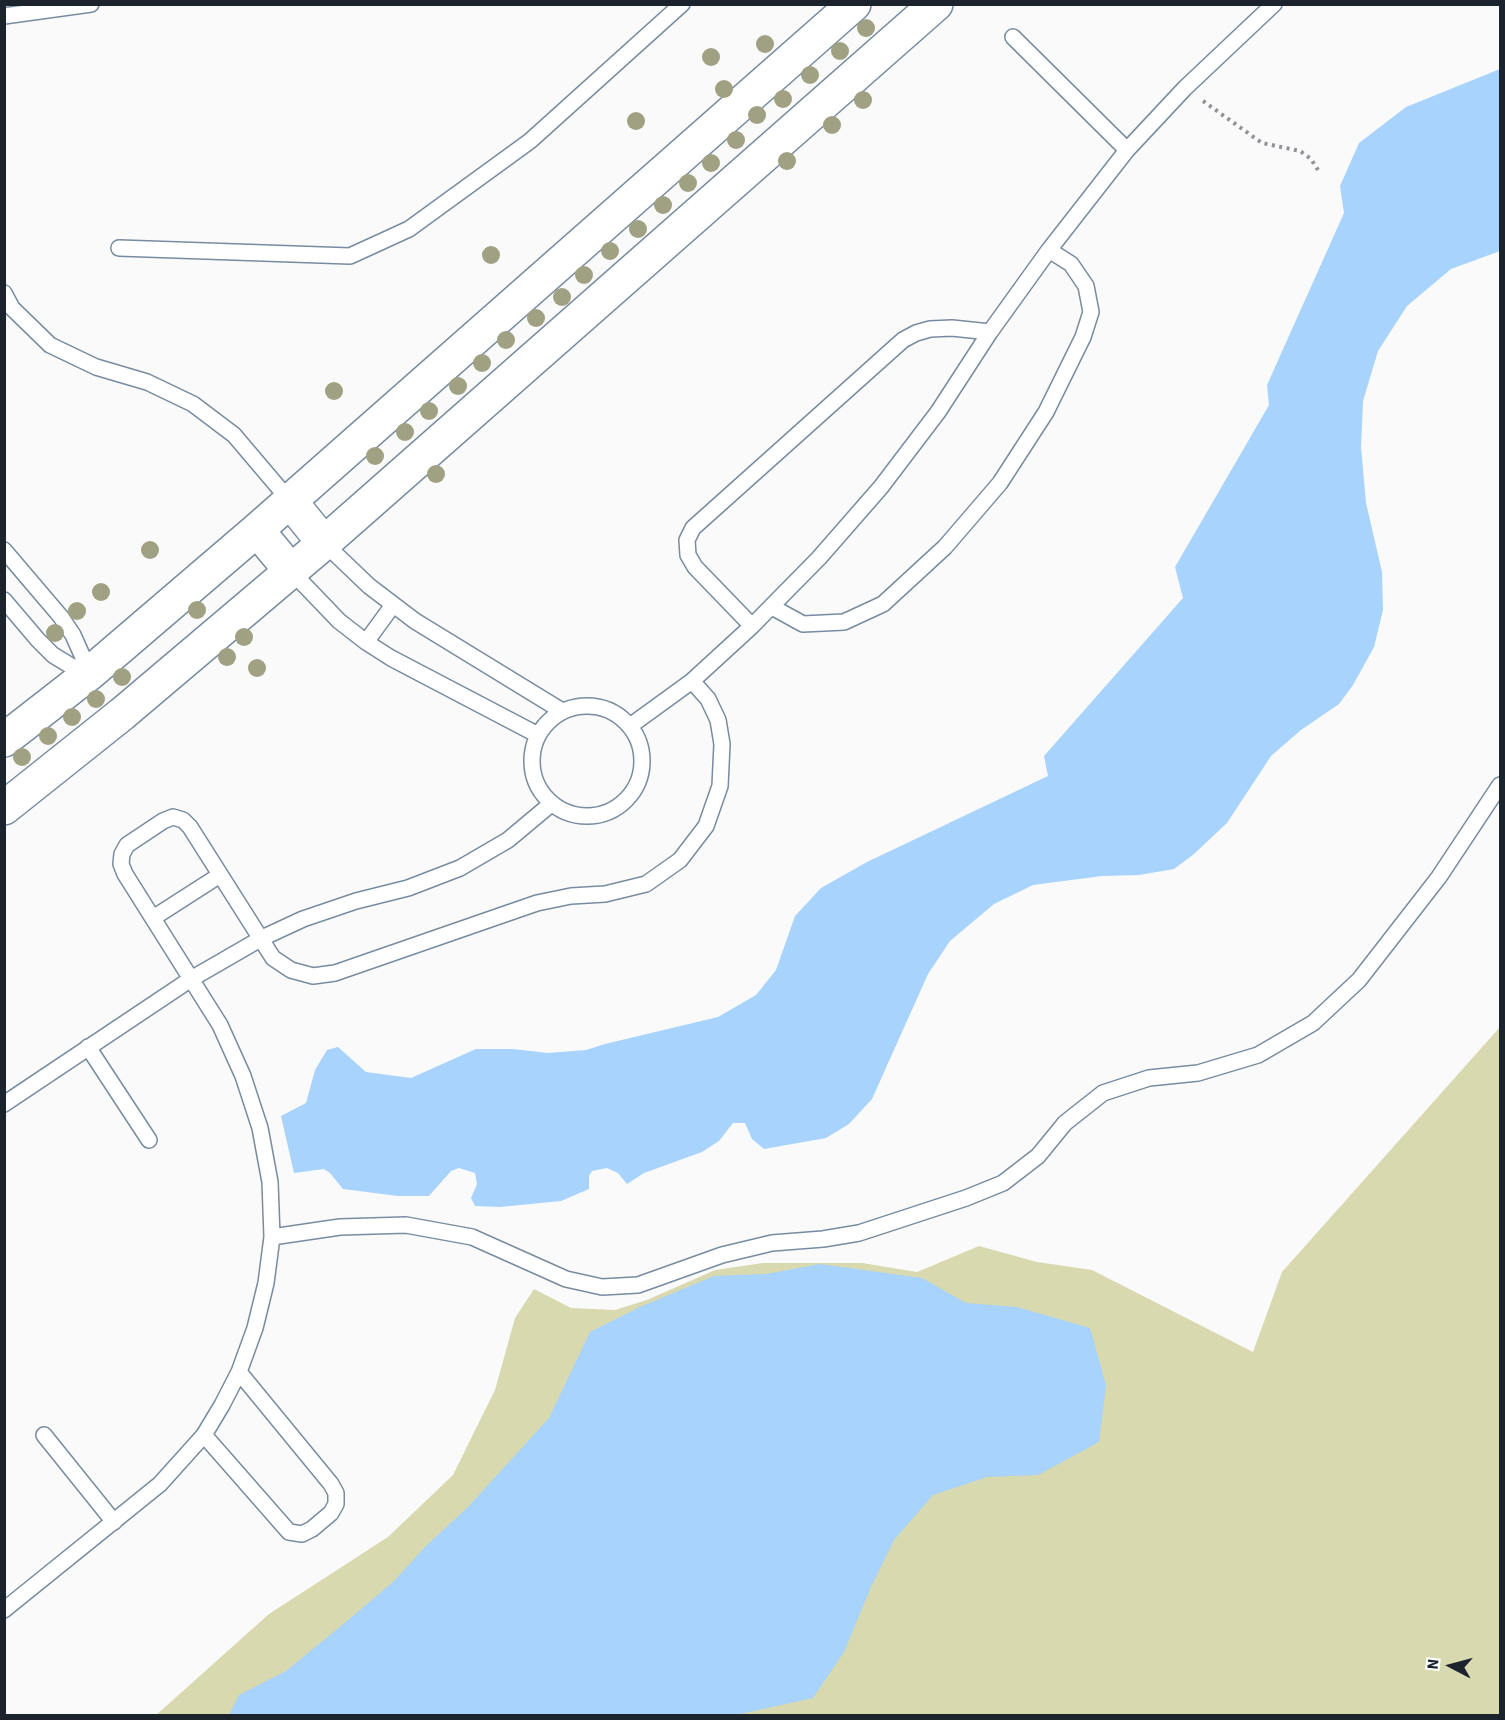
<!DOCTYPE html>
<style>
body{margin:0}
#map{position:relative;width:1505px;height:1720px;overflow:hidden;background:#fafafa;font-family:"Source Sans 3",sans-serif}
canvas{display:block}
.frame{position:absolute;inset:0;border:6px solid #1b242c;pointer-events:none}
.north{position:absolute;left:1421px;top:1636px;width:60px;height:60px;-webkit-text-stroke:4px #fff;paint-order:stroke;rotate:276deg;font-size:16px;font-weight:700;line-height:24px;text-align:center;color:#1b242c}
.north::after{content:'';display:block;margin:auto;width:21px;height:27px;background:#1b242c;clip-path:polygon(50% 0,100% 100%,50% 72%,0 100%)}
</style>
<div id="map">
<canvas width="1505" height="1720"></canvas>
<div class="frame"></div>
<div class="north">N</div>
</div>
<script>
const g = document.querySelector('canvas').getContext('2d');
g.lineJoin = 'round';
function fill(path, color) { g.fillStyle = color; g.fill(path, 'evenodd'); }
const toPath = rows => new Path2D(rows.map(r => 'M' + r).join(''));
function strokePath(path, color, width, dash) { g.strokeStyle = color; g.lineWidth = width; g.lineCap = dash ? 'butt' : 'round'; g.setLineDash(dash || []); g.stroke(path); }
const green = toPath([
 [1500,1027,1500,1715,155,1716,269,1614,388,1537,453,1475,495,1390,515,1318,534,1289,571,1308,615,1310,647,1300,715,1270,763,1263,862,1263,917,1272,979,1246,1037,1262,1092,1270,1253,1352,1282,1272]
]);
const water = toPath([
 [1500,69,1500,251,1451,269,1407,306,1378,351,1363,401,1361,447,1366,503,1382,572,1383,610,1374,647,1353,685,1339,704,1301,730,1271,756,1227,823,1194,854,1174,869,1139,875,1102,876,1033,885,994,904,950,941,928,974,872,1099,849,1124,826,1138,764,1149,752,1139,745,1123,733,1123,719,1141,702,1152,644,1173,627,1184,618,1173,607,1168,592,1171,589,1176,589,1189,561,1201,500,1207,475,1206,471,1198,477,1184,475,1173,459,1168,451,1171,429,1196,398,1196,343,1189,330,1173,324,1169,294,1173,281,1116,306,1103,315,1070,327,1050,338,1047,366,1072,411,1078,476,1049,513,1049,548,1053,586,1050,605,1044,718,1017,756,995,776,970,795,916,821,888,867,862,1048,776,1044,756,1183,598,1175,567,1269,405,1267,385,1344,213,1340,186,1359,143,1406,107],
 [820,1264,922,1278,966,1303,1017,1307,1090,1328,1106,1385,1099,1442,1038,1475,987,1477,933,1495,894,1540,871,1587,844,1652,813,1698,731,1716,229,1715,239,1695,286,1671,347,1621,393,1582,426,1546,468,1507,549,1418,590,1332,640,1307,714,1276,766,1274]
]);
const path = toPath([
 [1203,101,1262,143,1300,151,1311,159,1318,170]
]);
const service = toPath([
 [4,16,91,4],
 [1013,37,1127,150],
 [119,248,350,256,409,229,530,141,682,4],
 [4,293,12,308,50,345,96,367,147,382,193,404,234,435,290,501],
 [324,543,369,586,415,621,562,711],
 [4,550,61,617,73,635,90,673],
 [291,571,339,621,366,642,391,658,538,735],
 [4,600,38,640,53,655,71,666,89,673],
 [772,607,803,624,844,622,883,604,945,547,1000,483,1046,412,1083,337,1091,312,1086,286,1071,264,1049,250],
 [752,626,695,567,688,555,687,540,693,528,903,340,916,333,930,329,952,328,990,332],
 [366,642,393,605],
 '532 761a55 55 0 1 1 110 0a55 55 0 1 1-110 0Z',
 [630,726,692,681,752,626,819,558,881,487,938,412,990,332,1049,250,1127,150,1185,88,1274,4],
 [153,918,220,875],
 [88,1047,149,1140],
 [4,1104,191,979,262,938,303,919,356,901,408,888,460,868,508,840,551,804],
 [272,1237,340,1227,406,1225,472,1237,566,1279,602,1287,638,1285,722,1255,772,1243,823,1239,859,1233,966,1198,1003,1183,1038,1156,1065,1123,1103,1093,1149,1078,1198,1073,1258,1055,1313,1023,1359,980,1439,877,1500,785],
 [44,1435,114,1522],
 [204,1435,289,1532,302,1534,312,1529,331,1513,336,1504,336,1493,331,1484,239,1372],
 [4,1610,160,1484,204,1435,222,1405,239,1372,255,1328,266,1283,272,1237,270,1182,260,1128,243,1076,220,1025,125,874,121,864,122,854,127,845,163,821,173,817,183,820,190,827,273,958,291,970,313,976,335,973,537,903,571,896,605,894,646,884,680,860,706,826,720,786,722,744,718,720,708,699,692,681]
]);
const tertiary = toPath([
 [290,501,324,543],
 [257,530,291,571],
 [4,740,90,673,257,530,854,4],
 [4,808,122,714,324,543,936,4]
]);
const trees = [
 [866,28],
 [765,44],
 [840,51],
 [711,57],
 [810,75],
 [724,89],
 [783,99],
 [863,100],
 [757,115],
 [636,121],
 [832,125],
 [736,140],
 [787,161],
 [711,163],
 [688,183],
 [663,205],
 [638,229],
 [610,251],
 [491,255],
 [584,275],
 [562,297],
 [536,318],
 [506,340],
 [482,363],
 [458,386],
 [334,391],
 [429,411],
 [405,432],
 [375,456],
 [436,474],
 [150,550],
 [101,592],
 [197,610],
 [77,611],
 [55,633],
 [244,637],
 [227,657],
 [257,668],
 [122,677],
 [96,699],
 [72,717],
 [48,736],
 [22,757]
];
fill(green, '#d8d9af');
fill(water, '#a7d3fc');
strokePath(service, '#778ca0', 18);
strokePath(tertiary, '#778ca0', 36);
strokePath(path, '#8f9397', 4, [3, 4.5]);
strokePath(service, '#fff', 15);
strokePath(tertiary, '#fff', 33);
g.fillStyle = '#a0a083';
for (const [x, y] of trees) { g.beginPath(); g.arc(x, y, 9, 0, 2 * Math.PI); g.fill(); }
</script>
